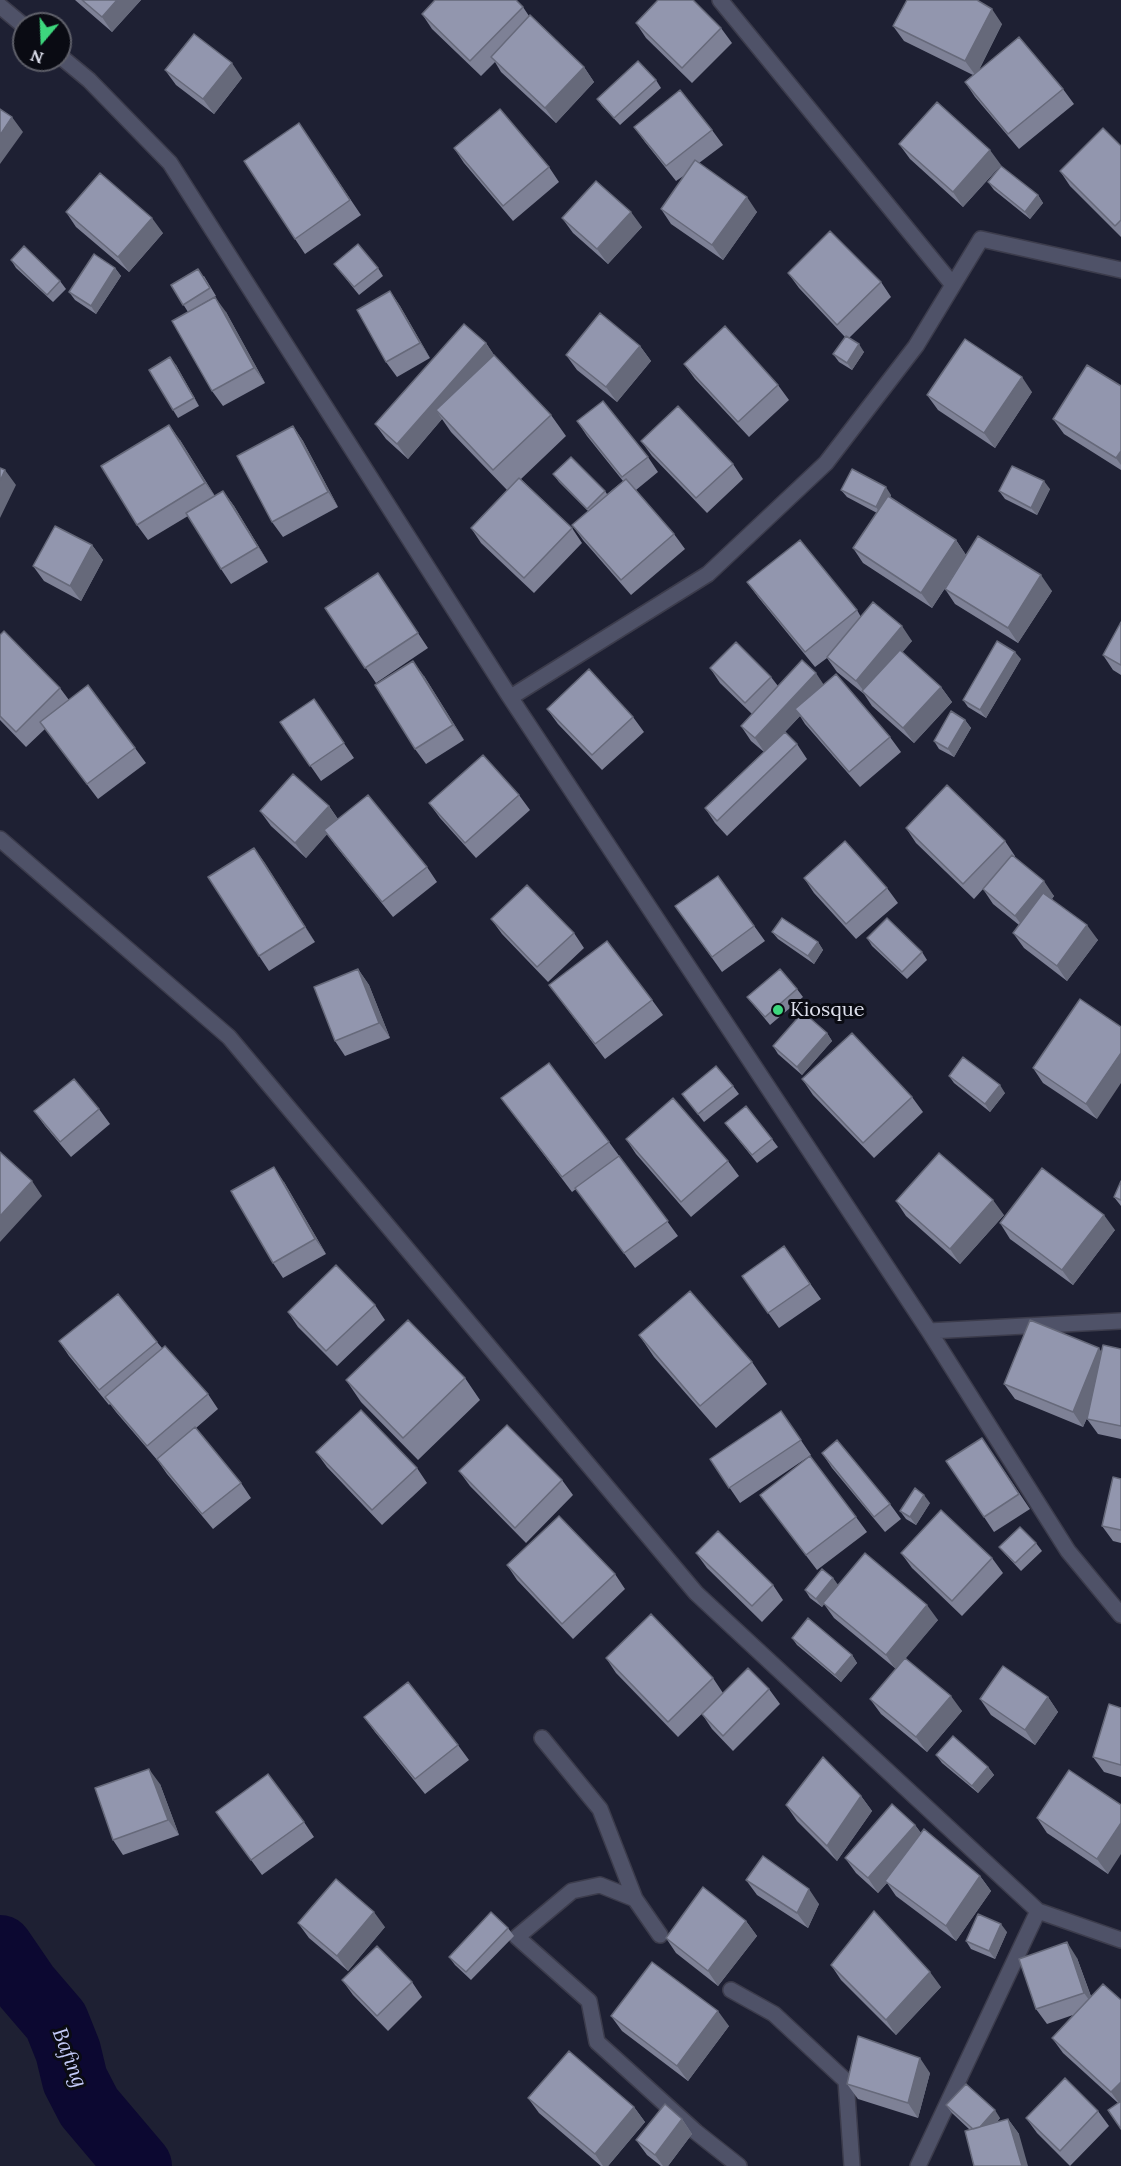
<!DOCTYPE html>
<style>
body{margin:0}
#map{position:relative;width:1121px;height:2166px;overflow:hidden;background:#1e2033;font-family:Lora,serif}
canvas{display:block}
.north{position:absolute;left:12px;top:12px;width:60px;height:60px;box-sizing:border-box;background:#0a0b13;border:2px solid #5e5f69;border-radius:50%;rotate:199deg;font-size:16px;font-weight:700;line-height:24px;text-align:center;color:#dcdeeb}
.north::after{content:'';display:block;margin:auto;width:21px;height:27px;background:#3dd77d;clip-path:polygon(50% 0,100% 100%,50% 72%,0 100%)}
</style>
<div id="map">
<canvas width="1121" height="2166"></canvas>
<div class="north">N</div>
</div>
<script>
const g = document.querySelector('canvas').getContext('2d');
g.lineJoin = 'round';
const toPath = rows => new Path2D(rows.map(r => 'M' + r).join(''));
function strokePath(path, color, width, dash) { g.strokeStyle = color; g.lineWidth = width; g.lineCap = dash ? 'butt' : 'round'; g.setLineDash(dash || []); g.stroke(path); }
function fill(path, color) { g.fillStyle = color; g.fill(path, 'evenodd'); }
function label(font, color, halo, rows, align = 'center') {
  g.font = font + ' Lora,serif'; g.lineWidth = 6; g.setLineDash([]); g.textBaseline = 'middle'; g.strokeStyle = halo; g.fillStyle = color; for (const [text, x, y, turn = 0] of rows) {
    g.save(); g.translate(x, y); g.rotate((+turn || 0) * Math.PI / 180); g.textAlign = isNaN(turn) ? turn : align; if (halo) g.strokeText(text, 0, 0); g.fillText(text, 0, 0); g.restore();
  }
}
const river = toPath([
 [0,1948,26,1986,56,2021,68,2051,75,2080,89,2107,139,2166]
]);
const minor = toPath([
 [720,0,953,285],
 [0,6,24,26],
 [60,56,89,80,170,163,508,694,929,1331,1068,1551,1121,1615],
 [511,697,708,574,826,463,916,346,981,239,1121,270],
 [0,839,229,1037,696,1593,1038,1911,1121,1940],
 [929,1331,1121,1321],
 [542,1738,600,1809,635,1899],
 [660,1935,635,1899,600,1885,572,1891,517,1937,589,2001,597,2042,696,2132,739,2166],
 [731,1990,774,2014,846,2081,852,2166],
 [918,2166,1038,1911]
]);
const wall = toPath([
 [75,0,141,0,112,32],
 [523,7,529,16,584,67,594,82,556,123,501,72,495,62,481,76,432,29,422,14],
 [636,23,721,28,732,43,692,83,646,38],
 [1002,24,979,70,1063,89,1074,104,1019,149,975,97,965,82,973,75,904,41,893,26],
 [165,70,242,78,214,114,176,85],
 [656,80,661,88,620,125,602,106,597,99],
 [299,123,361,215,305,254,295,239],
 [634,127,712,130,723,145,699,163,757,212,723,260,671,224,661,209,685,175,676,181,645,142],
 [899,144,1001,165,963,207,910,159],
 [1121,146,1121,237,1070,186,1060,171],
 [454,148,549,167,559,182,513,221,464,163],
 [988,182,1038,195,1043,203,1030,219,994,190],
 [66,212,163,233,129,272,76,227],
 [562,218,642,227,608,264,573,233],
 [11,260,60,281,66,289,53,302,16,268],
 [334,264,378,268,383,276,359,295],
 [115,268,121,276,96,314,75,300,69,292],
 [788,273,881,282,891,297,849,338,864,352,852,370,839,362,833,354,845,337,799,288],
 [204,276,216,296,202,304,226,312,265,383,223,406,212,391,188,312,171,285],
 [390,291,400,306,430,358,397,377,386,362],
 [486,343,494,355,551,415,566,436,521,479,572,528,582,543,534,593,481,543,471,528,507,490,451,432,442,419,408,459,386,439,375,424],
 [640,346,651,361,617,402,577,370,566,355],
 [684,364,778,385,789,400,749,437,695,379],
 [176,365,199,406,178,418,173,410],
 [1121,386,1121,470,1064,434,1053,419],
 [1032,392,995,448,938,410,927,395],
 [577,421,648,457,658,472,636,490,674,534,685,549,631,595,583,540,572,525,588,511,559,482,553,474,605,491,607,494,623,481,587,436],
 [293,426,303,441,338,507,283,537,272,522],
 [180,440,215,496,223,491,234,506,268,562,231,584,221,569,188,516,148,540,137,525],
 [641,441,733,464,743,479,707,513,652,456],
 [1050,489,1037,515,1005,499,999,491],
 [841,490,891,495,890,498,956,540,966,555,1052,591,1018,643,955,604,945,589,959,567,932,608,863,563,853,548,877,513,847,497],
 [92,545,103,560,81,601,44,581,33,566],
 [378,573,428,648,376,683,325,608],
 [747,582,857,610,861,617,912,641,902,652,941,687,952,702,914,743,872,706,864,694,837,672,827,658,815,667,758,597],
 [1121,622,1121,675,1113,670,1103,655],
 [0,635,60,688,69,700,135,748,146,763,98,799,45,729,26,747,0,720],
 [1021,659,986,718,968,707,963,700],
 [710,668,771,677,778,686,824,684,890,737,901,752,860,787,805,724,800,716,785,732,797,744,807,759,727,836,715,823,705,808,764,752,751,741,741,726,752,714,720,683],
 [424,676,464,740,426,764,415,749],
 [314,699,354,758,321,781,280,722],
 [547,709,633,717,644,732,602,770,558,724],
 [965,720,971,728,954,757,939,749,934,741],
 [519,795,530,810,476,858,440,818,429,803],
 [329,806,338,819,427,867,437,882,393,917,335,845,327,834,306,858,271,826,260,811],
 [906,828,1005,841,1015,856,1015,857,1054,896,1052,899,1098,940,1067,981,1024,948,1013,933,1019,925,993,904,983,889,974,899,916,843],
 [254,848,315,942,269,971,259,956],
 [718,876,765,941,722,972,675,906],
 [804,878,887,888,898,903,856,939,814,893],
 [491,919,574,933,584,948,548,982,502,934],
 [772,932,818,942,823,950,814,964,778,939],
 [867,938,922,952,927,960,907,979,872,946],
 [358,969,369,985,390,1038,345,1056,335,1041],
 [549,985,652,1000,663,1015,605,1059],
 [797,989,803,997,770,1025,747,997],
 [1080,999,1097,1119,1043,1083,1033,1068],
 [827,1033,832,1041,802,1075,778,1054,773,1046],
 [949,1076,1005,1093,990,1112,954,1083],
 [802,1079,912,1097,923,1112,874,1158,813,1095],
 [733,1086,739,1094,704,1122,682,1094],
 [501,1098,609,1142,678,1236,635,1268,576,1189,572,1192],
 [99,1109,110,1124,71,1157,45,1126,34,1111],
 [725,1123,772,1139,778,1147,757,1163],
 [626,1139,728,1161,739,1176,691,1217,636,1154],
 [1121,1181,1121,1206,1114,1197],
 [284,1182,326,1254,283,1278,273,1263],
 [896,1201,1004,1215,960,1264,906,1216],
 [1000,1223,1115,1230,1073,1285,1010,1239],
 [784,1246,821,1299,779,1328,742,1276],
 [375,1305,385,1320,337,1366,298,1327,288,1312],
 [639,1335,752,1362,767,1384,716,1428,654,1357],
 [59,1341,157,1342,162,1348,208,1394,218,1409,196,1428,241,1483,251,1498,213,1529,167,1474,158,1461,116,1412,110,1404,109,1405,69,1356],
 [1121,1349,1121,1439,1098,1434,1087,1419,1088,1416,1083,1427,1015,1399,1004,1384,1101,1352],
 [465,1378,480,1400,418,1460,361,1402,346,1380],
 [781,1411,811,1455,740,1503,710,1459],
 [982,1438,1030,1509,994,1532,984,1517],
 [316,1452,417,1468,427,1483,382,1525,327,1467],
 [822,1453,890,1504,901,1519,885,1532,832,1468],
 [459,1471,562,1480,573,1495,526,1543,470,1486],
 [1121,1479,1121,1543,1113,1541,1102,1526],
 [760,1495,856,1517,867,1532,817,1570],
 [930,1503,916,1525,906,1519,900,1511],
 [1036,1543,1042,1551,1021,1571,1005,1554,999,1547],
 [696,1553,773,1585,783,1600,762,1622,707,1568],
 [901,1553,992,1558,1003,1573,962,1616,912,1568],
 [507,1565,615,1574,625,1589,573,1639,517,1580],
 [833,1578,838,1586,938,1620,905,1658,962,1711,927,1752,881,1714,870,1699,896,1669,834,1618,824,1604,822,1607,810,1598,805,1590],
 [792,1638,852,1655,857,1663,841,1682,797,1645],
 [606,1658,713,1678,723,1693,769,1689,780,1704,733,1751,712,1729,702,1714,716,1700,678,1737,616,1673],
 [1048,1697,1058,1712,1035,1745,991,1715,980,1699],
 [1121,1708,1121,1777,1104,1772,1093,1757],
 [364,1717,458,1745,469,1760,425,1794,375,1732],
 [936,1755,988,1767,994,1775,978,1793,942,1763],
 [160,1784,179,1835,123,1855,113,1840],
 [861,1796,872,1811,837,1861,797,1821,786,1805],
 [1121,1805,1108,1874,1047,1833,1037,1818],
 [216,1812,304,1822,314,1837,262,1875],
 [915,1825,921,1833,980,1876,991,1891,956,1941,896,1896,887,1883,878,1893,856,1873,845,1858],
 [746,1880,819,1904,808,1928,757,1895],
 [746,1921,757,1936,718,1986,676,1953,666,1938],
 [298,1923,385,1927,348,1971,309,1938],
 [508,1928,514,1936,471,1980,455,1965,449,1957],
 [1007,1932,995,1959,971,1949,966,1941],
 [1077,1958,1091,1996,1121,2000,1121,2130,1118,2103,1063,2053,1052,2038,1073,2015,1047,2024,1036,2009],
 [831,1965,941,1987,896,2035,841,1980],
 [342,1980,412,1982,422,1997,388,2031,353,1995],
 [611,2016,729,2026,688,2081,622,2031],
 [930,2073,918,2118,858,2099,847,2084],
 [528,2098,634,2107,645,2122,608,2166,601,2166,539,2113],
 [946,2105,1000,2118,997,2122,1008,2119,1019,2134,970,2130,952,2113],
 [1098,2111,1109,2126,1070,2166,1037,2133,1026,2118],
 [682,2119,692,2134,668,2166,661,2166,647,2155,636,2140]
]);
const shadedWall = toPath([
 [117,0,141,0,112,32,102,17],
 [992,9,1002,24,976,76,965,61],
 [232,63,242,78,214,114,203,99],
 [584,67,594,82,556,123,545,108],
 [12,117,23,132,0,164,0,135],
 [990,150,1001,165,963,207,953,192],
 [1038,195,1043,203,1030,219,1025,212],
 [747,197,757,212,723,260,712,245],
 [631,212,642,227,608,264,597,249],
 [152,218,163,233,129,272,118,257],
 [115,268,121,276,96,314,91,306],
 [390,291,400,306,430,358,420,343],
 [215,297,226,312,265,383,254,368],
 [486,343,496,358,436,410,442,419,408,459,397,444],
 [859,344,864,352,852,370,847,363],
 [640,346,651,361,617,402,606,387],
 [170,357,176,365,199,406,194,398],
 [1022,377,1032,392,995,448,984,433],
 [169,425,180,440,216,498,205,483],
 [293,426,303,441,338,507,328,492],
 [1121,451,1121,465,1116,458],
 [5,470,16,485,0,518,0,481],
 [1044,481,1050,489,1037,515,1031,508],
 [886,487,891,495,881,515,876,507],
 [223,491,234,506,268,562,258,547],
 [956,540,966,555,932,608,921,593],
 [92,545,103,560,81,601,70,586],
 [1041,575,1052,591,1018,643,1008,628],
 [902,626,912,641,867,695,856,681],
 [1015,652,1021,659,986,718,980,710],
 [413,661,424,676,464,740,453,725],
 [816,673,826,688,795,709,800,716,765,753,755,738],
 [941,687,952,702,914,743,903,728],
 [965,720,971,728,954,757,948,749],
 [329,806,339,821,306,858,295,843],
 [254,848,265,863,315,942,305,927],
 [1044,881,1054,896,1026,931,1015,916],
 [1087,925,1098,940,1067,981,1057,966],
 [818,942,823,950,814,964,808,956],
 [358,969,369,985,390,1038,379,1023],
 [827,1033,832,1041,802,1075,797,1067],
 [1121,1053,1121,1083,1097,1119,1086,1104],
 [1000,1085,1005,1093,990,1112,985,1104],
 [274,1167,284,1182,326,1254,315,1239],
 [32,1181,42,1196,0,1242,0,1216],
 [993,1200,1004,1215,960,1264,950,1249],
 [1104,1215,1115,1230,1073,1285,1062,1270],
 [1099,1348,1109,1363,1083,1427,1073,1412],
 [924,1495,930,1503,916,1525,910,1517],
 [833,1578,839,1586,822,1607,816,1599],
 [927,1605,938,1620,896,1670,886,1655],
 [852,1655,857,1663,841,1682,835,1675],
 [951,1696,962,1711,927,1752,916,1737],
 [1048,1697,1058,1712,1035,1745,1025,1730],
 [988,1767,994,1775,978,1793,972,1786],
 [149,1769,160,1784,179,1835,168,1820],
 [861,1796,872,1811,837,1861,827,1846],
 [1121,1823,1121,1854,1108,1874,1097,1859],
 [915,1825,926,1840,885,1881,887,1883,878,1893,868,1878],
 [980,1876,991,1891,956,1941,946,1926],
 [809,1889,819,1904,808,1928,797,1913],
 [374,1912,385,1927,348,1971,337,1956],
 [746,1921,757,1936,718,1986,708,1971],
 [1001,1924,1007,1932,995,1959,989,1951],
 [1067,1942,1077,1958,1095,2008,1084,1993],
 [930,1972,941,1987,896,2035,886,2020],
 [718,2011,729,2026,688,2081,677,2066],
 [920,2058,930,2073,918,2118,908,2103],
 [1121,2082,1121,2106,1111,2092],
 [634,2107,645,2122,608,2166,603,2166,595,2154],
 [995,2110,1000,2118,981,2139,976,2132],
 [682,2119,692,2134,668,2166,663,2166,655,2155],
 [1008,2119,1019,2134,1028,2166,1022,2166]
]);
const building = toPath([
 [82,0,117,0,102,17,82,0],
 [435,0,516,0,523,7,470,61,422,14,435,0],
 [658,0,693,0,721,28,682,68,636,23,658,0],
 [907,0,977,0,992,9,965,61,893,26,907,0],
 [530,15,584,67,545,108,491,57,530,15],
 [194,34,232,63,203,99,165,70,194,34],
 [1019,37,1063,89,1008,134,965,82,1019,37],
 [638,61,656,80,614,118,597,99,638,61],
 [680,90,712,130,666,166,634,127,680,90],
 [937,102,990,150,953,192,899,144,937,102],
 [0,109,12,117,0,135,0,109],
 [500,109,549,167,503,206,454,148,500,109],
 [299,123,350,200,295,239,244,161,299,123],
 [1103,128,1121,146,1121,220,1115,226,1060,171,1103,128],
 [695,160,747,197,712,245,661,209,695,160],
 [1001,166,1038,195,1025,212,988,182,1001,166],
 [100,173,152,218,118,257,66,212,100,173],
 [596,181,631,212,597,249,562,218,596,181],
 [830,231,881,282,837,325,788,273,830,231],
 [358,244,378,268,354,287,334,264,358,244],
 [24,246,60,281,47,295,11,260,24,246],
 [94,254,115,268,91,306,69,292,94,254],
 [198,269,210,288,183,305,171,285,198,269],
 [390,291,420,343,386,362,357,310,390,291],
 [215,297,254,368,212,391,172,321,215,297],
 [600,313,640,346,606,387,566,355,600,313],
 [464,324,486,343,397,444,375,424,464,324],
 [725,326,778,385,738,422,684,364,725,326],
 [846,336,859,344,847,363,833,354,846,336],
 [965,339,1022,377,984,433,927,395,965,339],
 [494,355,551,415,493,470,436,410,494,355],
 [170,357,194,398,173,410,149,370,170,357],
 [1087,365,1121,386,1121,451,1116,458,1053,419,1087,365],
 [603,401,648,457,622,477,577,421,603,401],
 [678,406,733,464,696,498,641,441,678,406],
 [169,425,205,483,137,525,101,466,169,425],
 [293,426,328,492,272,522,237,456,293,426],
 [571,457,605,491,587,509,553,474,571,457],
 [1012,466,1044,481,1031,508,999,491,1012,466],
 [0,468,5,470,0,481,0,468],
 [852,469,886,487,876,507,841,490,852,469],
 [519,478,572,528,524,578,471,528,519,478],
 [626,479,674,534,621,580,572,525,626,479],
 [223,491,258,547,221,569,186,513,223,491],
 [888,496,956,540,921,593,853,548,888,496],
 [55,526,92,545,70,586,33,566,55,526],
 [978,536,1041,575,1008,628,945,589,978,536],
 [800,540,857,610,805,652,747,582,800,540],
 [378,573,418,633,365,668,325,608,378,573],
 [873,602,902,626,856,681,827,657,873,602],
 [1121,622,1121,665,1103,655,1121,622],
 [4,631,60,688,16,732,0,716,0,635,4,631],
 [997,641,1015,652,980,710,963,700,997,641],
 [736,642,771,677,745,703,710,668,736,642],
 [900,650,941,687,903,728,862,691,900,650],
 [802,660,816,673,755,738,741,726,802,660],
 [413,661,453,725,415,749,375,685,413,661],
 [589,669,633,717,592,755,547,709,589,669],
 [836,674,890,737,849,772,795,709,836,674],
 [88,685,135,748,87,784,40,722,88,685],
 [314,699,344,743,310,766,280,722,314,699],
 [951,711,965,720,948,749,934,741,951,711],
 [785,732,797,744,717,821,705,808,785,732],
 [483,755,519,795,465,843,429,803,483,755],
 [293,774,329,806,295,843,260,811,293,774],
 [947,785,1005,841,963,884,906,828,947,785],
 [368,795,427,867,382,902,324,830,368,795],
 [845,841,887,888,846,924,804,878,845,841],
 [254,848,305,927,259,956,208,877,254,848],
 [1012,855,1044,881,1015,916,983,889,1012,855],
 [718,876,754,926,712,957,675,906,718,876],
 [527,885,574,933,537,967,491,919,527,885],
 [1043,893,1087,925,1057,966,1013,933,1043,893],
 [782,918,818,942,808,956,772,932,782,918],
 [887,918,922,952,902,972,867,938,887,918],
 [607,941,652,1000,595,1044,549,985,607,941],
 [358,969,379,1023,335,1041,314,987,358,969],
 [780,969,797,989,765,1017,747,997,780,969],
 [1080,999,1121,1027,1121,1053,1086,1104,1033,1068,1080,999],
 [803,1012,827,1033,797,1067,773,1046,803,1012],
 [852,1033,912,1097,863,1143,802,1079,852,1033],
 [963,1057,1000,1085,985,1104,949,1076,963,1057],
 [549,1063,609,1142,562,1177,501,1098,549,1063],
 [716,1066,733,1086,698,1114,682,1094,716,1066],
 [74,1079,99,1109,60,1142,34,1111,74,1079],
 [673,1098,728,1161,681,1202,626,1139,673,1098],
 [746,1106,772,1139,752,1155,725,1123,746,1106],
 [0,1152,32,1181,0,1216,0,1152],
 [939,1153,993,1200,950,1249,896,1201,939,1153],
 [619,1156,668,1221,624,1253,575,1188,619,1156],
 [274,1167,315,1239,273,1263,231,1191,274,1167],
 [1042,1168,1104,1215,1062,1270,1000,1223,1042,1168],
 [1121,1181,1121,1200,1114,1197,1121,1181],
 [784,1246,810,1284,768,1313,742,1276,784,1246],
 [336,1265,375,1305,326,1351,288,1312,336,1265],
 [690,1291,752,1362,700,1406,639,1335,690,1291],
 [118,1294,157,1342,99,1390,59,1341,118,1294],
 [408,1320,465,1378,403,1438,346,1380,408,1320],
 [1030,1320,1099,1348,1073,1412,1004,1384,1030,1320],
 [1103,1345,1121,1349,1121,1426,1087,1419,1103,1345],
 [165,1346,208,1394,147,1446,105,1397,165,1346],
 [361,1410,417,1468,372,1510,316,1452,361,1410],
 [781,1411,801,1440,729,1488,710,1459,781,1411],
 [507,1425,562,1480,515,1528,459,1471,507,1425],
 [195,1427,241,1483,202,1514,157,1459,195,1427],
 [982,1438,1019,1494,984,1517,946,1461,982,1438],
 [837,1440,890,1504,874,1517,822,1453,837,1440],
 [810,1456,856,1517,806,1555,760,1495,810,1456],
 [1113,1477,1121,1479,1121,1530,1102,1526,1113,1477],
 [915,1488,924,1495,910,1517,900,1511,915,1488],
 [941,1510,992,1558,952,1601,901,1553,941,1510],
 [559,1516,615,1574,562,1624,507,1565,559,1516],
 [1020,1527,1036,1543,1015,1563,999,1547,1020,1527],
 [718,1531,773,1585,752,1606,696,1553,718,1531],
 [865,1553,927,1605,886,1655,823,1603,865,1553],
 [822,1569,833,1578,816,1599,805,1590,822,1569],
 [651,1614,713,1678,668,1722,606,1658,651,1614],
 [808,1618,852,1655,835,1675,792,1638,808,1618],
 [905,1658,951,1696,916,1737,870,1699,905,1658],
 [1003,1666,1048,1697,1025,1730,980,1699,1003,1666],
 [748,1668,769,1689,723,1736,702,1714,748,1668],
 [408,1682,458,1745,415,1779,364,1717,408,1682],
 [1109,1704,1121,1708,1121,1765,1093,1757,1109,1704],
 [953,1736,988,1767,972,1786,936,1755,953,1736],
 [823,1757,861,1796,827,1846,786,1805,823,1757],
 [149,1769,168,1820,113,1840,95,1788,149,1769],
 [1069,1770,1121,1805,1121,1823,1097,1859,1037,1818,1069,1770],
 [268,1774,304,1822,251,1860,216,1812,268,1774],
 [892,1804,915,1825,868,1878,845,1858,892,1804],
 [924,1829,980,1876,946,1926,885,1881,924,1829],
 [763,1856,809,1889,797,1913,746,1880,763,1856],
 [336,1879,374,1912,337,1956,298,1923,336,1879],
 [703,1887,746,1921,708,1971,666,1938,703,1887],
 [874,1911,930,1972,886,2020,831,1965,874,1911],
 [491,1912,508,1928,466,1972,449,1957,491,1912],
 [978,1914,1001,1924,989,1951,966,1941,978,1914],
 [1067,1942,1084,1993,1036,2009,1019,1959,1067,1942],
 [377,1946,412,1982,377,2016,342,1980,377,1946],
 [652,1962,718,2011,677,2066,611,2016,652,1962],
 [1103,1984,1121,2000,1121,2082,1111,2092,1052,2038,1103,1984],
 [858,2036,920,2058,908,2103,847,2084,858,2036],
 [569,2051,634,2107,595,2154,528,2098,569,2051],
 [1065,2078,1098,2111,1060,2151,1026,2118,1065,2078],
 [966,2084,995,2110,980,2127,973,2129,946,2105,966,2084],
 [1121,2101,1121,2129,1108,2110,1121,2101],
 [665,2104,682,2119,655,2155,636,2140,665,2104],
 [1008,2119,1022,2166,974,2166,965,2131,1008,2119]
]);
const markers = [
 [778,1010,6,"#3dd77d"]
];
const poiNames = [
 ["Kiosque",790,1010]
];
const waterNames = [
 ["Bafing",69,2058,69]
];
strokePath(river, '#0c0831', 66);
strokePath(minor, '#3c3c4c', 18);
strokePath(minor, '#4f5268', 15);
fill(wall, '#7e8196');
fill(shadedWall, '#66697a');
fill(building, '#9296ae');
strokePath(building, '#66697a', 1.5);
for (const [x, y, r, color] of markers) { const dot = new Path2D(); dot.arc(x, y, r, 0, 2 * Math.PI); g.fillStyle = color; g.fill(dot); strokePath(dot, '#0a0b13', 2); }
label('20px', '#dcdeeb', '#0a0b13', poiNames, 'left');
label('italic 21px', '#c4cbf8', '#0a0b13', waterNames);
</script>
